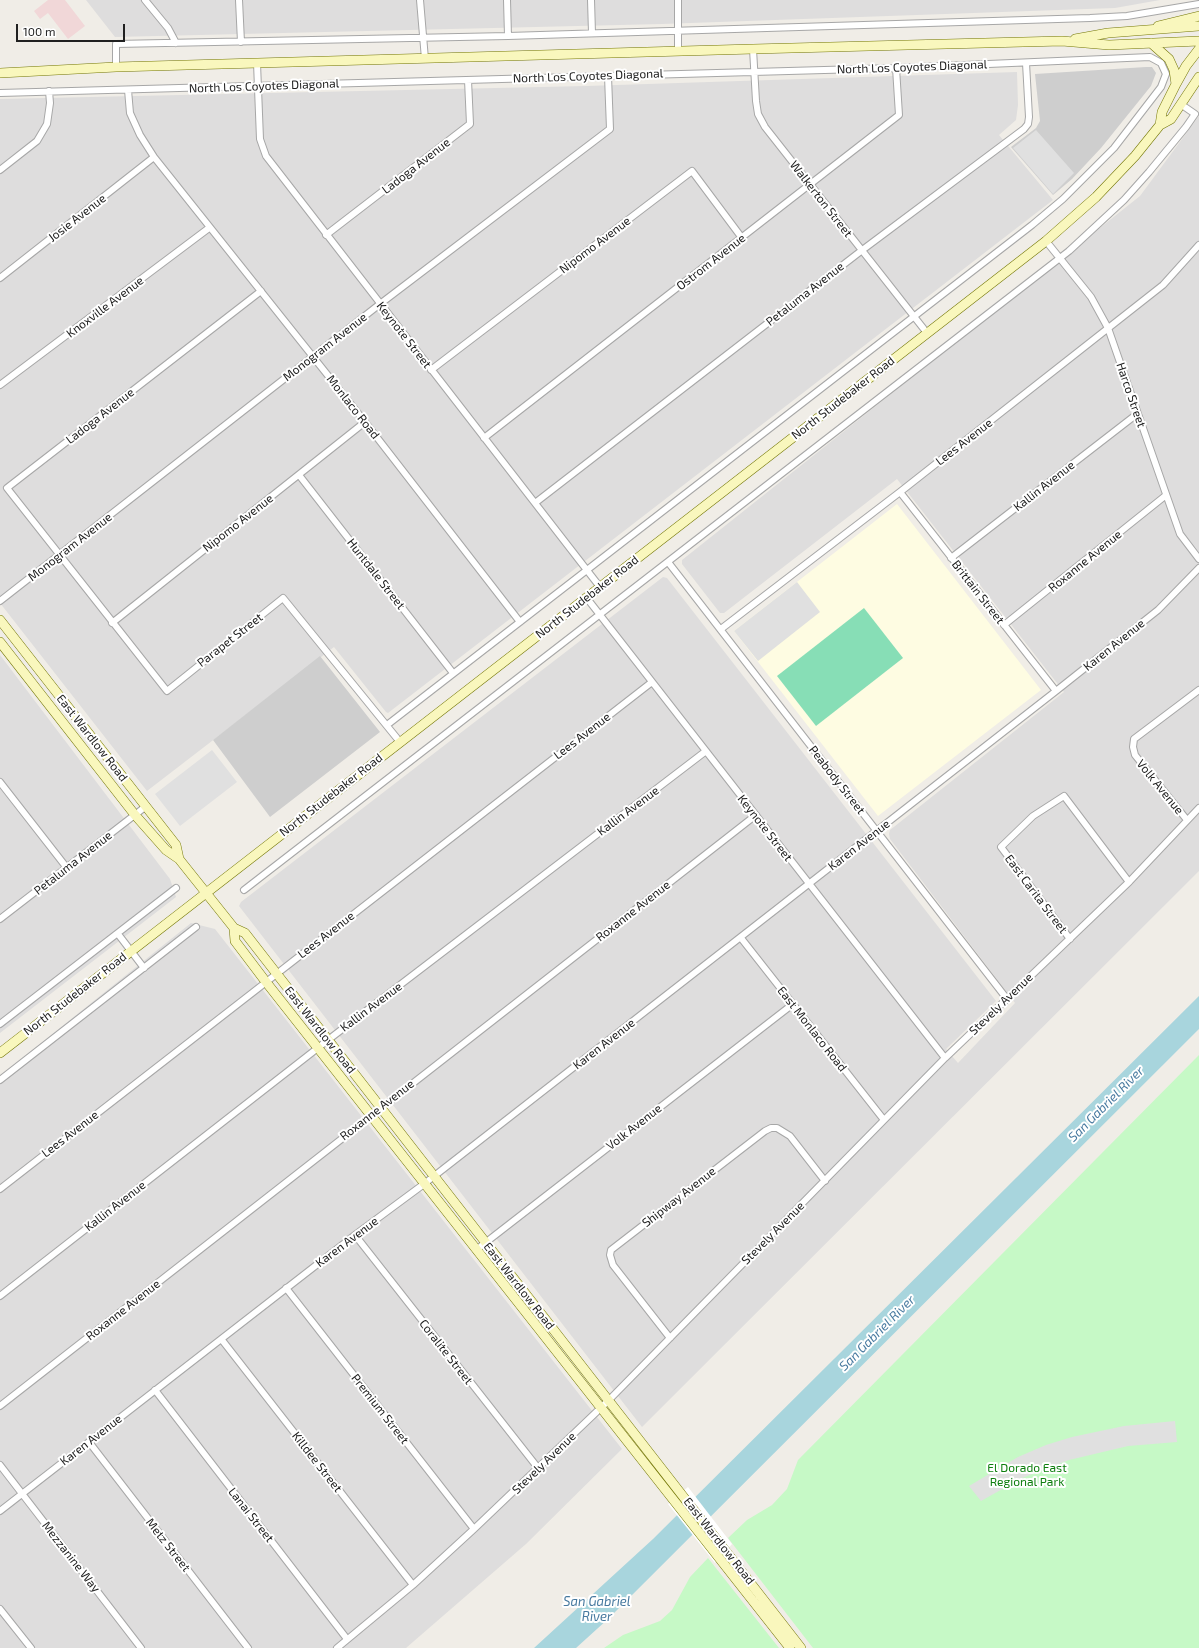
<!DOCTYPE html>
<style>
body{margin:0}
#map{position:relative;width:1199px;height:1648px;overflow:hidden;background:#f0ede7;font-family:"Exo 2",sans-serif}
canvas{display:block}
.scale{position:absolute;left:16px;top:24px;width:109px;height:18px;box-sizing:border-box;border:2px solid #202020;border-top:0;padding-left:5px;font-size:12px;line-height:14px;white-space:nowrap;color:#202020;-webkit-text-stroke:3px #fff;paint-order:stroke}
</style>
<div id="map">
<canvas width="1199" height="1648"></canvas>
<div class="scale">100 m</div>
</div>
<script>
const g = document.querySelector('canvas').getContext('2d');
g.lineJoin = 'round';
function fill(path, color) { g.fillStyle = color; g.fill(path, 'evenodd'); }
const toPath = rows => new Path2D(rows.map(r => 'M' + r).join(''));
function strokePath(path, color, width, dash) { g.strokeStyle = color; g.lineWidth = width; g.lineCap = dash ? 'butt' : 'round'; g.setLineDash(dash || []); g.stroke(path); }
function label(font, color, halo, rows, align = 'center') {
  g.font = font + ' "Exo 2",sans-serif'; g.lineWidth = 4; g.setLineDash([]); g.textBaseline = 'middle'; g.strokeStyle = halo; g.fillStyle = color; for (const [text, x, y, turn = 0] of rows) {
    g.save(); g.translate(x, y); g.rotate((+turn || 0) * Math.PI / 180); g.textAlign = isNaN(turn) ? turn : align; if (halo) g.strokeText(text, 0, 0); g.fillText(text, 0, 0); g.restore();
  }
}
const residential = toPath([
 [86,0,1160,0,1115,8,662,24,115,37],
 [1017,72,1018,105,1016,120,999,135,1053,200,388,713,386,712,334,647,147,791,0,603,0,99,586,86],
 [1199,116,1199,871,642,1427,239,906,241,902,663,577,667,578,996,1001,946,1049,958,1063,1015,1003,890,839,889,834,890,830,1064,692,897,479,724,613,720,613,682,564,682,560,1140,196],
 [0,655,170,879,176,897,0,1033],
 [191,923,215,929,622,1449,526,1544,406,1648,0,1648,0,1076]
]);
const commercial = toPath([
 [48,0,65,0,85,26,68,39,48,13,40,19,34,11]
]);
const education = toPath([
 [897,504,1041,690,878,816,734,631]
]);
const religious = toPath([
 [1146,67,1152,67,1156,73,1151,86,1101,148,1072,179,1053,195,1011,147,1036,128,1040,121,1035,74],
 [320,656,380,732,270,817,213,740]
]);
const park = toPath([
 [1199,1055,1199,1648,813,1648,728,1538,747,1520,772,1505,787,1489,798,1460],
 [708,1558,779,1648,604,1648,623,1635,660,1621,672,1610,690,1577]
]);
const pitch = toPath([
 [864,608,903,658,816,726,777,676]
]);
const parking = toPath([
 [1036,130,1074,173,1053,194,1013,148],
 [797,582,820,612,758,661,734,631],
 [212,750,237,782,180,826,155,794],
 [1175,1421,1177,1442,1128,1446,1069,1460,1022,1478,981,1501,969,1486,1018,1457,1046,1445,1072,1437,1124,1426]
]);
const water = toPath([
 [1199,996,1199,1029,608,1619,576,1648,534,1648,653,1539]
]);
const pier = toPath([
 [688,1487,732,1544,715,1563,668,1504]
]);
const minor = toPath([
 [145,0,168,28,176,43],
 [239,0,241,42],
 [420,0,425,59],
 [507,0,508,36],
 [591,0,592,33],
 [678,0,678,52],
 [753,49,756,101,758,114,765,127,927,333],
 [257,63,260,139,266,156,600,587],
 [116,67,116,44,508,36,1090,18,1127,16,1199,4],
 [128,90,130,113,140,135,154,157,365,422,520,622],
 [0,93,896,68,1150,57,1161,63,1166,74,1161,87,1114,148,1063,199,1032,225,387,725],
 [0,170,37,141,47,124,50,103,49,91],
 [326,235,470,124,468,80],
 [1046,241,1091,297,1108,328,1180,534,1199,559],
 [0,278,154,157],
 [261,291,7,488,167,691,283,598,400,742],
 [431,370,692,171,742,238],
 [0,385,209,228],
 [484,438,899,115,896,68],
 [299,475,453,673],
 [900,492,1056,691],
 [535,503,861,251,1024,129,1028,124,1029,117,1026,63],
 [951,558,1137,414],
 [668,562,1007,999],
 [586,597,945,1058],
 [0,601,380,304,610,129,608,76],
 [112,623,365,422],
 [1004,625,1165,496],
 [721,629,900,492,1163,285,1199,245],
 [0,782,67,868],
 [1187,820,1135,755,1133,747,1134,739,1199,690],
 [244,890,1069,251,1124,200,1149,172,1186,127,1195,114,1182,105],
 [0,919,145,807],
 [118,934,144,968],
 [741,938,884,1120],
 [1070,939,1001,847,1033,816,1064,796,1129,882],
 [0,1024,176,888],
 [0,1080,196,927],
 [0,1189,652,682],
 [355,1235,538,1468],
 [476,1250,793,1004],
 [286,1288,474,1529],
 [0,1296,328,1040,706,751],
 [670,1338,613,1265,610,1255,611,1250,765,1131,771,1128,777,1128,790,1136,825,1181],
 [222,1340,413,1585],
 [155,1390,347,1639],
 [0,1406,756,815],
 [89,1442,248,1648],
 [0,1465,141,1648],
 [0,1511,355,1235,424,1184,1056,691,1158,610,1199,568],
 [0,1609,31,1648],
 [337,1648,413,1585,474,1529,609,1400,945,1058,1129,882,1199,808]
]);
const secondary = toPath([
 [1158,26,1199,16],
 [1075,39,1108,33,1199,26],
 [1151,43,1169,59,1174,70,1176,84],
 [0,73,116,67,753,49,1062,41,1109,45,1199,41],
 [1160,125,1162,112,1176,84,1186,66,1199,49],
 [0,620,176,845,179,859],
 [0,642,135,815,166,850,179,859,234,928,245,933,801,1648],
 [234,928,235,941,266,982,790,1648],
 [0,1053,1046,241,1096,197,1135,156,1160,125,1171,119,1199,77]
]);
const streetNames = [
 ["North Los Coyotes Diagonal",912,67,-2],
 ["North Los Coyotes Diagonal",588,76,-2],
 ["North Los Coyotes Diagonal",264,86,-2],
 ["Ladoga Avenue",416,166,-38],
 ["Walkerton Street",821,199,52],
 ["Josie Avenue",77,218,-38],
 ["Nipomo Avenue",595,245,-37],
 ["Ostrom Avenue",711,262,-38],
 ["Petaluma Avenue",805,294,-38],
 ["Knoxville Avenue",105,307,-37],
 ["Keynote Street",404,335,52],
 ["Monogram Avenue",325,347,-38],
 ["Harco Street",1131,395,71],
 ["North Studebaker Road",843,398,-38],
 ["Monlaco Road",353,407,52],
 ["Ladoga Avenue",100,416,-38],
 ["Lees Avenue",964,442,-38],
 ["Kallin Avenue",1044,486,-38],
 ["Nipomo Avenue",238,523,-38],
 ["Monogram Avenue",70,547,-38],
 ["Roxanne Avenue",1085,561,-39],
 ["Huntdale Street",376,574,52],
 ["Brittain Street",978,592,52],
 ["North Studebaker Road",587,597,-38],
 ["Parapet Street",230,640,-38],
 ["Karen Avenue",1114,645,-39],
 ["Lees Avenue",582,736,-38],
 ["East Wardlow Road",92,738,52],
 ["Peabody Street",837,780,52],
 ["Volk Avenue",1160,787,51],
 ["North Studebaker Road",331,795,-38],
 ["Kallin Avenue",628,811,-37],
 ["Keynote Street",765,828,52],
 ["Karen Avenue",859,845,-38],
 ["Petaluma Avenue",73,863,-38],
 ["East Carita Street",1036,894,53],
 ["Roxanne Avenue",633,911,-38],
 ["Lees Avenue",326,935,-38],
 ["North Studebaker Road",75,994,-38],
 ["Stevely Avenue",1001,1004,-44],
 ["Kallin Avenue",371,1007,-37],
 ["East Monlaco Road",812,1029,52],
 ["East Wardlow Road",320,1030,52],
 ["Karen Avenue",604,1044,-38],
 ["Roxanne Avenue",377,1110,-38],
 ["Volk Avenue",634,1127,-38],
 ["Lees Avenue",70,1134,-38],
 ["Shipway Avenue",679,1197,-38],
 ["Kallin Avenue",115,1206,-38],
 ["Stevely Avenue",773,1233,-45],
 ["Karen Avenue",347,1242,-37],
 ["East Wardlow Road",519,1286,52],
 ["Roxanne Avenue",123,1310,-38],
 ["Coralite Street",446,1352,52],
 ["Premium Street",380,1409,52],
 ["Karen Avenue",91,1440,-38],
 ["Killdee Street",317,1462,52],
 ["Stevely Avenue",544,1463,-44],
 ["Lanai Street",251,1515,52],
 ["East Wardlow Road",719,1541,52],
 ["Metz Street",168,1545,52],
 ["Mezzanine Way",71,1557,52]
];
const parkNames = [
 ["El Dorado East",1027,1468],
 ["Regional Park",1027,1482]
];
const waterNames = [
 ["San Gabriel River",1106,1104,-45],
 ["San Gabriel River",877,1333,-45],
 ["San Gabriel",597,1602],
 ["River",597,1617]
];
fill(residential, '#dedddd');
fill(commercial, '#f1d7d8');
fill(education, '#fefce2');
fill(religious, '#cecece');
fill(park, '#c6f9c6');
fill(pitch, '#87deb6');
fill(parking, '#e0e0e0');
fill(water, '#a8d5dd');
fill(pier, '#fff');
strokePath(minor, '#a7a7a7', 8);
strokePath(secondary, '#747707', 10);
strokePath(minor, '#fff', 6);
strokePath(secondary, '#f9f7bd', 9);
label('12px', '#202020', '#fff', streetNames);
label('12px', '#0e7f0f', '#fff', parkNames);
label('italic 13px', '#47799f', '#fff', waterNames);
</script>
